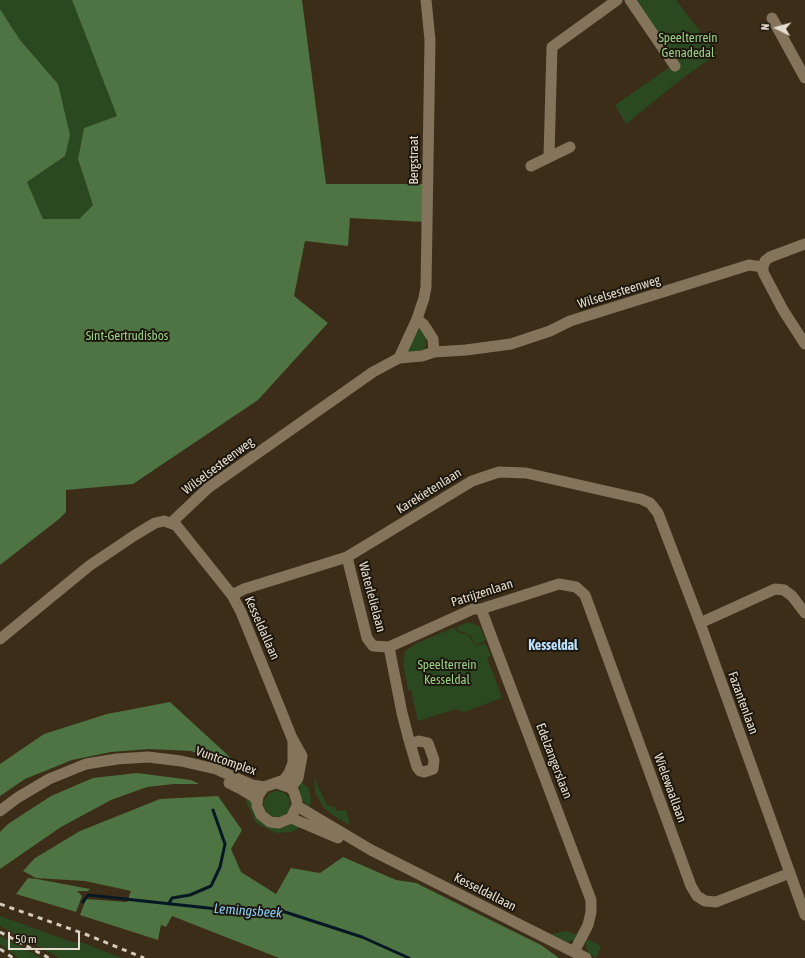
<!DOCTYPE html>
<style>
body{margin:0}
#map{position:relative;width:805px;height:958px;overflow:hidden;background:#3b2d17;font-family:"Asap Condensed",sans-serif}
canvas{display:block}
.north{position:absolute;left:757px;top:8px;width:40px;height:40px;-webkit-text-stroke:3px #1d170d;paint-order:stroke;rotate:275deg;font-size:11px;font-weight:700;line-height:16px;text-align:center;color:#e5ddcf}
.north::after{content:'';display:block;margin:auto;width:14px;height:18px;background:#e5ddcf;clip-path:polygon(50% 0,100% 100%,50% 72%,0 100%)}
.scale{position:absolute;left:8px;top:932px;width:72px;height:18px;box-sizing:border-box;border:2px solid #e5ddcf;border-top:0;padding-left:5px;font-size:12px;line-height:14px;white-space:nowrap;color:#e5ddcf;-webkit-text-stroke:3px #1d170d;paint-order:stroke}
</style>
<div id="map">
<canvas width="805" height="958"></canvas>
<div class="north">N</div>
<div class="scale">50 m</div>
</div>
<script>
const g = document.querySelector('canvas').getContext('2d');
g.lineJoin = 'round';
function fill(path, color) { g.fillStyle = color; g.fill(path, 'evenodd'); }
const toPath = rows => new Path2D(rows.map(r => 'M' + r).join(''));
function strokePath(path, color, width, dash) { g.strokeStyle = color; g.lineWidth = width; g.lineCap = dash ? 'butt' : 'round'; g.setLineDash(dash || []); g.stroke(path); }
function label(font, color, halo, rows, align = 'center') {
  g.font = font + ' "Asap Condensed",sans-serif'; g.lineWidth = 4; g.setLineDash([]); g.textBaseline = 'middle'; g.strokeStyle = halo; g.fillStyle = color; for (const [text, x, y, turn = 0] of rows) {
    g.save(); g.translate(x, y); g.rotate((+turn || 0) * Math.PI / 180); g.textAlign = isNaN(turn) ? turn : align; if (halo) g.strokeText(text, 0, 0); g.fillText(text, 0, 0); g.restore();
  }
}
const green = toPath([
 [0,0,72,0,117,116,84,128,78,159,93,205,79,219,43,219,27,182,65,156,58,84,20,40,0,9],
 [635,0,676,0,717,54,684,77,626,124,615,105,667,69,679,63],
 [419,324,426,333,426,346,423,350,406,354],
 [469,622,480,627,486,640,476,645,471,636,464,632,458,631,457,627],
 [455,627,457,632,468,635,476,646,485,643,491,656,487,657,502,698,464,712,456,709,418,721,411,690,408,690,403,664,405,651,415,644],
 [314,778,327,805,335,807,337,811,346,810,350,825,334,816,324,808,315,792],
 [300,781,309,788,311,800,309,809,300,796],
 '264 804a13 13 0 1 1 26 0a13 13 0 1 1-26 0Z',
 [247,798,273,828,285,827,290,824,299,826,299,828,291,832,276,833,256,823,246,802],
 [0,916,75,943,78,941,122,958,60,958,0,926],
 [565,931,578,935,574,940,567,942,551,934],
 [0,936,10,941,41,958,19,958,0,944],
 [587,939,597,944,601,947,596,958,588,953,586,943]
]);
const forest = toPath([
 [72,0,302,0,326,184,424,184,425,222,350,218,348,246,305,241,294,296,328,323,258,400,133,484,66,490,66,512,59,519,0,565,0,9,20,40,58,84,70,135,65,156,27,182,43,219,79,219,93,205,78,159,84,128,117,116],
 [170,702,245,771,191,751,149,749,111,752,72,760,25,779,0,796,0,764,44,734,107,714],
 [137,773,191,780,199,784,174,784,147,787,111,800,61,827,0,869,0,832,8,824,51,796,93,778],
 [218,796,242,830,231,849,241,872,276,894,291,868,320,873,343,857,396,880,416,883,541,945,559,958,279,958,172,916,166,927,161,925,158,940,80,915,86,899,127,902,131,891,85,881,36,878,23,871,35,858,80,831,160,799],
 [28,878,37,879,90,889,88,891,77,891,82,896,76,912,16,894]
]);
const stream = toPath([
 [83,902,88,895,236,911,259,910,285,912,362,937,409,958],
 [169,903,172,898,190,895,211,886,220,867,225,844,213,810]
]);
const minor = toPath([
 [630,0,675,66],
 [772,18,805,78],
 [549,156,552,47,617,0],
 [531,166,570,147],
 [805,244,770,257,765,261,763,267,763,272,783,310,805,344],
 [417,319,424,325,433,339,434,352],
 [399,358,417,319,424,298,426,287,430,40,426,0],
 [171,523,208,488,373,372,399,358,422,356,434,352,466,350,511,344,550,331,570,321,749,265,763,267],
 [347,557,367,638,373,646,389,647,402,713,409,740,417,767,420,771,424,772,433,769,434,760,428,743,419,741,410,744],
 [232,595,244,589,347,557,472,481,499,472,526,473,641,499,650,503,658,513,700,623,805,915],
 [481,609,591,900,591,912,588,925,574,952],
 [700,623,775,589,784,590,792,596,805,613],
 [0,639,89,566,135,535,155,523,164,521,176,525,232,595,241,612,292,738,302,756,298,778,291,788],
 [389,647,473,609,481,609,559,584,576,587,585,595,691,886,697,896,705,901,716,902,790,873],
 [229,783,241,789,254,797,257,802],
 [277,783,291,788,294,792,297,802,297,806,291,818,279,823,270,822,261,815,257,806,258,796,264,787,284,780,289,773,293,763,293,742],
 [297,806,371,850,586,958],
 [0,811,17,798,49,779,86,764,117,759,148,757,181,761,216,769,252,785,264,787],
 [291,818,338,838]
]);
const rail = toPath([
 [0,904,85,934,144,958],
 [0,932,49,958],
 [0,949,13,958]
]);
const parkNames = [
 ["Speelterrein",688,38],
 ["Genadedal",688,53],
 ["Sint-Gertrudisbos",127,336],
 ["Speelterrein",447,665],
 ["Kesseldal",447,680]
];
const streetNames = [
 ["Bergstraat",414,160,-90],
 ["Wilselsesteenweg",619,292,-17],
 ["Wilselsesteenweg",218,466,-37],
 ["Karekietenlaan",429,491,-32],
 ["Patrijzenlaan",482,593,-18],
 ["Waterlelielaan",372,597,75],
 ["Kesseldallaan",262,628,66],
 ["Fazantenlaan",743,703,70],
 ["Vuntcomplex",226,761,19],
 ["Edelzangerslaan",554,761,69],
 ["Wielewaallaan",670,788,70],
 ["Kesseldallaan",485,892,27]
];
const neighbourhoodNames = [
 ["Kesseldal",553,646]
];
const waterNames = [
 ["Lemingsbeek",248,911,4]
];
fill(green, '#2a4920');
fill(forest, '#4e7443');
strokePath(stream, '#051824', 3);
strokePath(minor, '#83745b', 11);
strokePath(rail, '#d4cbbc', 3, [5, 5]);
label('13px', '#97d087', '#1d170d', parkNames);
label('13px', '#e5ddcf', '#1d170d', streetNames);
label('bold 14px', '#b8e0ff', '#1d170d', neighbourhoodNames);
label('italic 14px', '#86cdf7', '#1d170d', waterNames);
</script>
